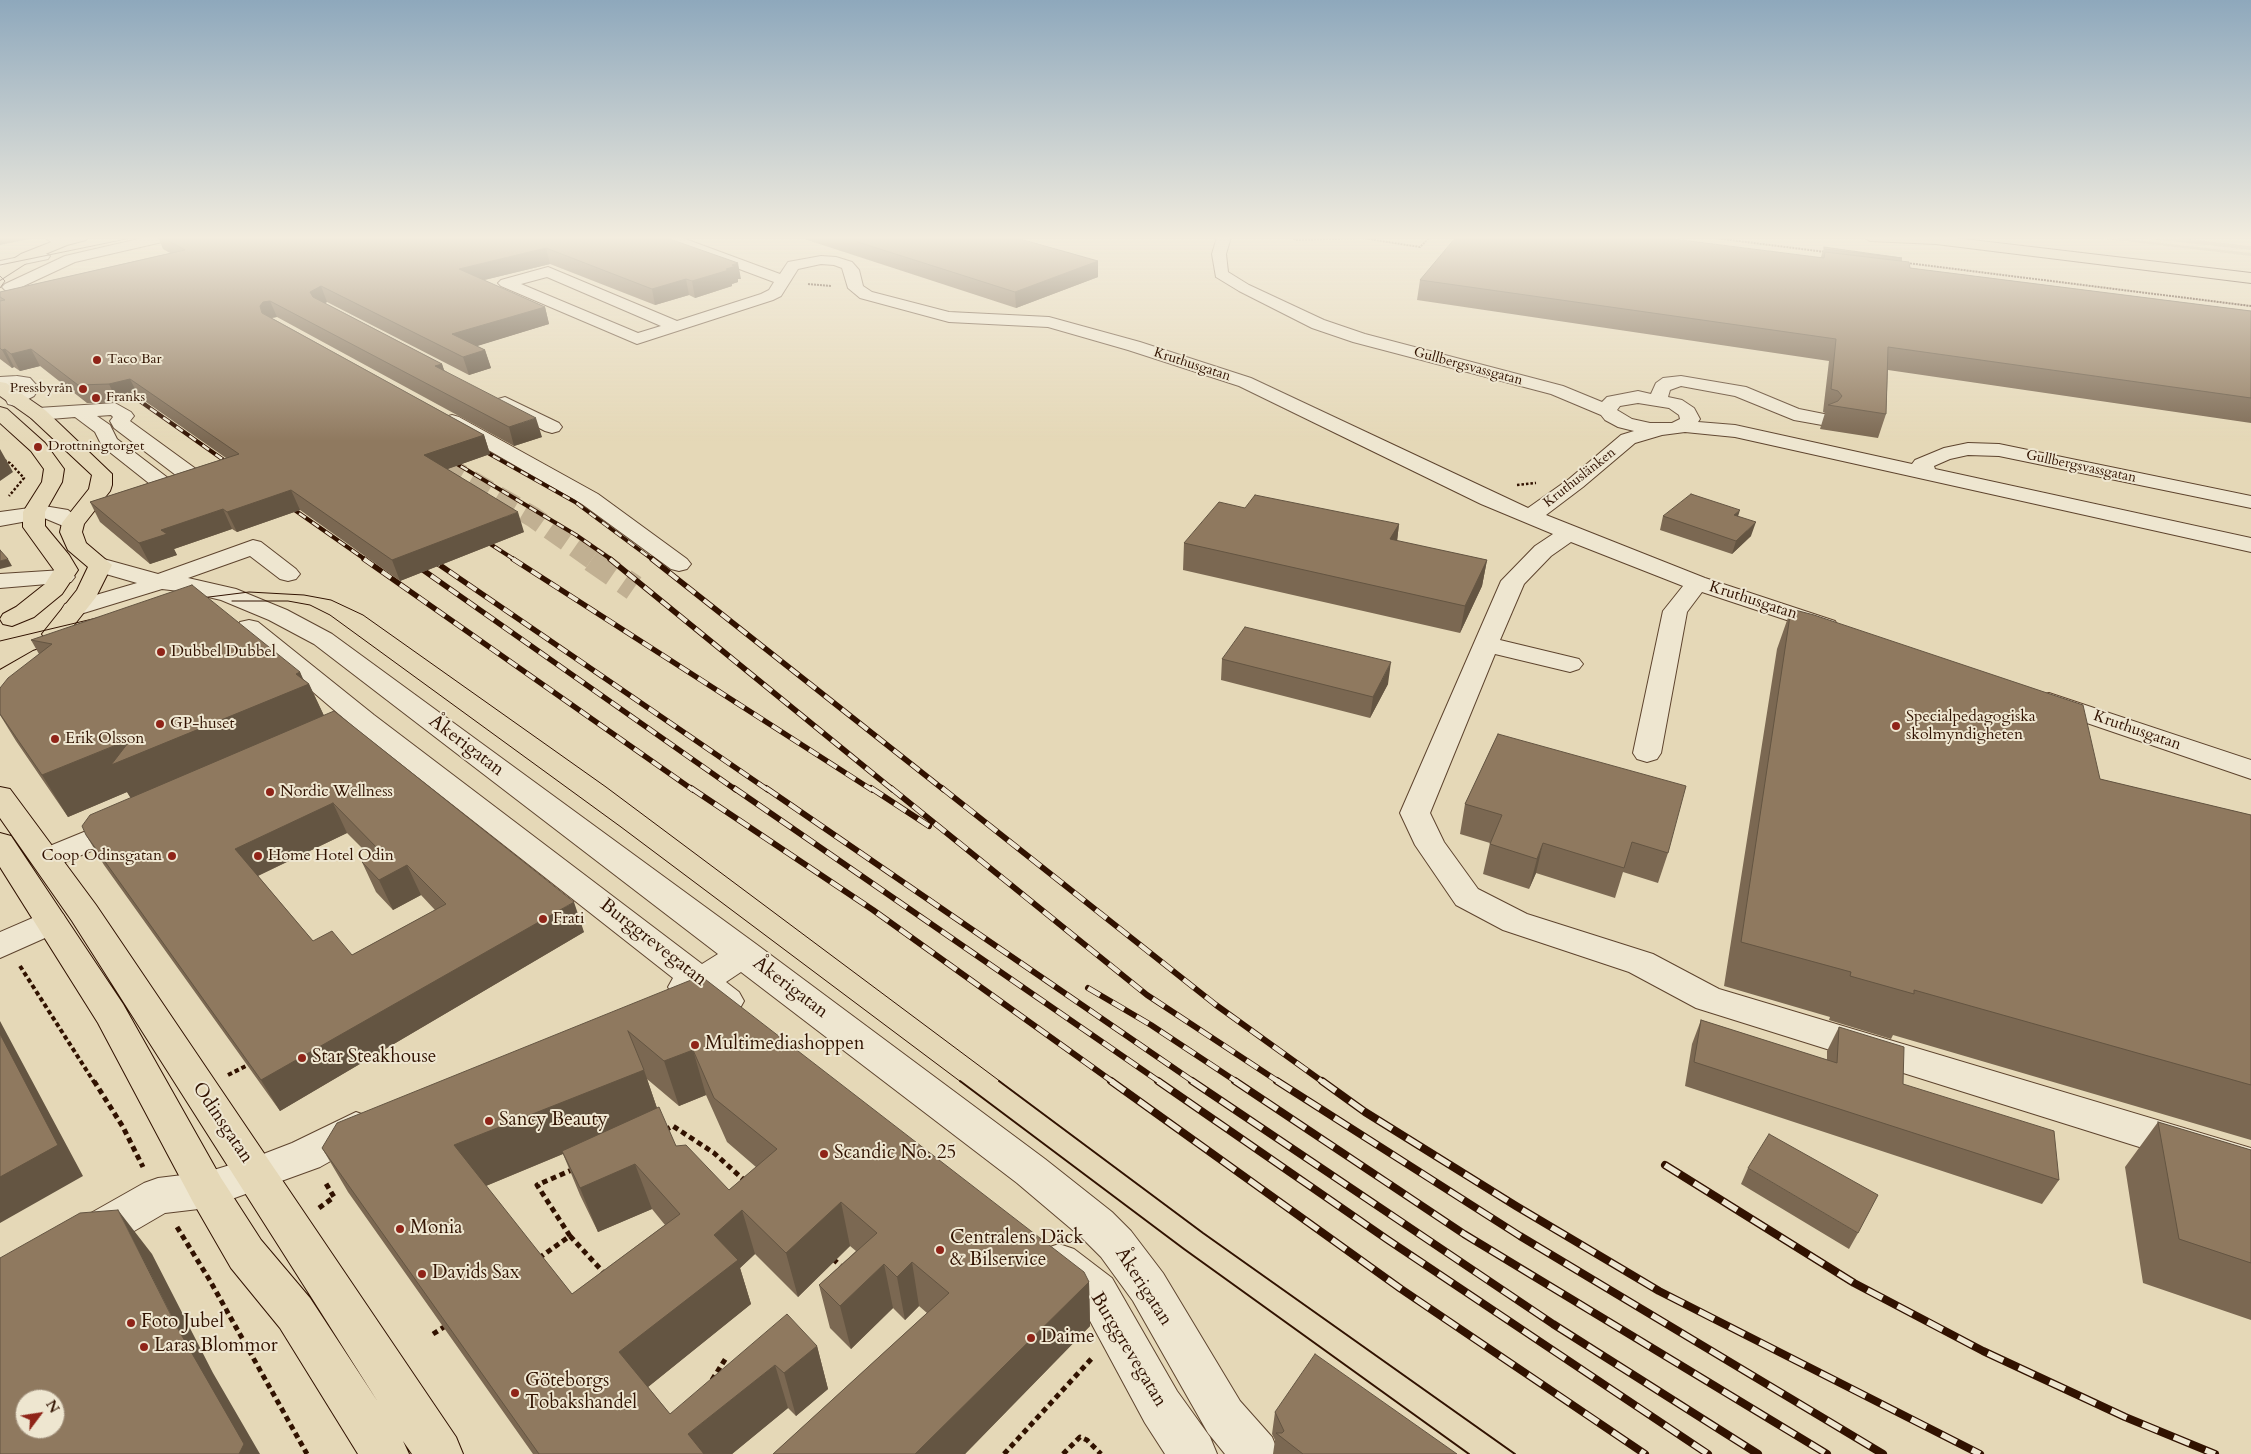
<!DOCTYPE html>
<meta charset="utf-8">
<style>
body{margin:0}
#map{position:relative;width:2251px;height:1454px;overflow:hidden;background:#e5d8b7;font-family:Cardo,serif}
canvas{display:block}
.north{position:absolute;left:15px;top:1389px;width:50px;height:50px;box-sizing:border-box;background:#eee6d0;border:1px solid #a2917d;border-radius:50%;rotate:59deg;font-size:14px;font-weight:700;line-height:20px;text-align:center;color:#311200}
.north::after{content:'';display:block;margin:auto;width:18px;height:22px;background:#8f2418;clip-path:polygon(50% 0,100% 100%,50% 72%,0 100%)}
</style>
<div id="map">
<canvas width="2251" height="1454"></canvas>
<div class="north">N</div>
</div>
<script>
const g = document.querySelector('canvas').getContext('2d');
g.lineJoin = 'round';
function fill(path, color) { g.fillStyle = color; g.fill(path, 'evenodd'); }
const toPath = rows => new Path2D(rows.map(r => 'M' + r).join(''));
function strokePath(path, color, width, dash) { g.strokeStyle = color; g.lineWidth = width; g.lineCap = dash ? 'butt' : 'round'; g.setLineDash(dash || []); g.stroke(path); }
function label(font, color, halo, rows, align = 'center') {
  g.font = font + ' Cardo,serif'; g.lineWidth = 4; g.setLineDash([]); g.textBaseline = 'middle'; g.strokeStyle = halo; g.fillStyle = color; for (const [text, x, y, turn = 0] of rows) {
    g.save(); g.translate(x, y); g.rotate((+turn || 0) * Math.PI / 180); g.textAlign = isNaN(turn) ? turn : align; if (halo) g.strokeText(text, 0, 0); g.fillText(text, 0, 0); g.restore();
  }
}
const green = toPath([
 [2089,237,2109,237,2251,253,2251,256],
 [2131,237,2170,237,2251,246,2251,250]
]);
const minorTunnelFar1 = toPath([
 [417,449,533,517,594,560]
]);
const minorTunnel = toPath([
 [592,559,634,588]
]);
const pathFar3 = toPath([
 [1291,237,1295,240,1362,238,1420,247,1430,237],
 [1706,237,1826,252],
 [1907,263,2251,306],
 [808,284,831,286]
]);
const pathFar2 = toPath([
 [0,458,10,463,24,478,9,496],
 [1517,485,1536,483]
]);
const pathFar1 = toPath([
 [20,966,94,1082],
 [228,1075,246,1066]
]);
const path = toPath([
 [94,1081,123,1127,143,1167],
 [665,1130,673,1126,714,1153,744,1180],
 [319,1208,334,1197,325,1182],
 [177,1227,209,1279,307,1454],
 [570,1236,537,1185,574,1169],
 [539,1258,570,1236,605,1274],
 [833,1259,843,1268],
 [433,1334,444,1327],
 [712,1380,726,1358],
 [1004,1454,1093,1357],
 [1063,1454,1080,1437,1087,1440,1101,1454]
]);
const minor = toPath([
 [43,237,59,237,60,239,53,243,43,237],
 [147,237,173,237,171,240,75,262,15,290,5,290,2,287,5,284,65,256,147,237],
 [670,237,680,237,780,274,788,262,821,256,836,257,852,262,859,270,863,286,872,292,949,312,1049,317,1140,342,1251,378,1528,508,1569,479,1621,435,1634,431,1618,427,1605,420,1601,415,1551,394,1353,342,1312,328,1239,291,1216,277,1212,254,1217,237,1231,237,1226,254,1228,272,1249,285,1324,320,1365,334,1563,386,1602,402,1607,397,1638,391,1651,394,1656,383,1663,378,1681,376,1746,387,1799,409,1829,415,1832,419,1829,423,1822,425,1794,420,1735,396,1681,386,1670,390,1668,397,1682,400,1694,408,1700,419,1698,422,1735,425,1912,464,1915,460,1944,448,1968,443,1999,444,2251,496,2251,508,1999,456,1968,455,1950,459,1934,466,1935,469,2251,538,2251,552,1735,437,1685,432,1662,435,1635,443,1583,487,1546,515,1705,578,1835,621,1838,626,1835,631,1826,633,1702,592,1687,612,1661,753,1657,759,1647,762,1637,759,1633,753,1663,611,1683,586,1571,542,1551,556,1524,584,1500,640,1579,659,1583,664,1579,669,1570,672,1495,654,1430,813,1444,842,1478,889,1527,914,1653,954,1719,989,2251,1148,2251,1182,1696,1008,1629,972,1503,930,1456,905,1415,845,1400,813,1501,581,1535,546,1553,534,1481,504,1239,386,1128,350,1048,327,949,322,860,298,848,288,842,268,834,265,821,264,798,269,781,296,773,300,637,344,501,286,498,283,501,280,548,267,677,321,761,294,769,290,774,282,670,243,668,240,670,237],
 [547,277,661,326,638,333,521,284,547,277],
 [1638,403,1669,408,1679,415,1680,419,1672,423,1650,423,1632,419,1617,410,1620,406,1638,403],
 [1635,237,1678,237,1675,243,1670,244,1642,241,1635,237],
 [43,252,50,256,48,259,0,269,0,261,43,252],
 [17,376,30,378,39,388,34,396,15,406,8,404,6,400,21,388,0,387,0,377,17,376],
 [505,397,559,423,562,427,559,431,552,433,545,431,498,407,496,403,498,399,505,397],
 [115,403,131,412,134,416,130,421,196,469,199,473,191,484,148,498,141,496,137,492,141,488,150,484,102,446,95,432,75,417,38,420,31,418,29,414,31,410,38,408,115,403],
 [111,415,113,417,110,421,114,428,177,476,168,478,117,439,110,425,97,416,111,415],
 [452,415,459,417,598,494,687,559,691,564,687,569,679,571,671,569,582,504,445,425,442,421,445,417,452,415],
 [44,506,68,510,84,523,81,528,73,530,44,518,0,526,0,512,44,506],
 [253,540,261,542,296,569,300,574,296,579,288,581,280,579,250,556,188,578,236,589,287,610,332,634,756,944,1045,1159,1112,1212,1131,1231,1163,1273,1240,1401,1272,1437,1279,1454,1225,1454,1208,1433,1133,1301,1101,1257,1082,1238,1017,1183,741,972,726,982,739,992,744,1001,739,1010,727,1014,715,1010,697,996,685,1000,673,996,668,987,673,978,354,727,237,627,240,622,249,620,258,622,374,715,702,964,718,954,314,644,269,620,221,600,187,592,162,589,74,616,65,614,62,609,65,604,137,583,92,570,88,565,92,560,100,558,158,574,253,540],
 [63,570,71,572,75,577,71,582,0,588,0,574,63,570],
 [2049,693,2251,760,2251,779,2040,707,2036,701,2040,695,2049,693],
 [123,816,134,819,138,826,134,833,46,870,35,866,30,859,35,852,123,816],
 [51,910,63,914,67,922,63,930,0,958,0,932,51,910],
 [356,1112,370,1117,375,1128,370,1139,320,1167,207,1208,165,1213,105,1248,90,1254,75,1248,69,1235,75,1222,144,1183,158,1178,207,1172,253,1158,292,1143,356,1112],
 [1059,1244,1074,1249,1112,1278,1177,1391,1210,1437,1217,1454,1165,1454,1145,1423,1082,1306,1044,1277,1038,1263,1044,1249,1059,1244]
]);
const major = toPath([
 [64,237,88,237,86,240,67,245,31,260,0,280,0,268,21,254,64,237],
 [0,382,6,383,45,410,112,474,112,485,110,491,84,524,82,532,86,543,112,565,96,597,63,639,54,641,45,639,42,634,77,590,88,567,68,550,60,532,62,523,89,489,92,475,31,418,0,396,0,382],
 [0,407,7,409,45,443,64,469,62,482,45,512,45,526,69,555,78,570,62,594,34,617,12,626,3,624,0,619,3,614,16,607,45,584,54,570,23,527,23,512,42,482,44,469,31,451,0,423,0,407],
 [42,648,51,651,55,656,51,661,35,672,0,688,0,670,33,651,42,648],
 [0,787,10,789,96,905,456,1437,463,1454,412,1454,403,1441,409,1454,358,1454,280,1328,231,1268,193,1202,98,1023,0,867,0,833,11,836,123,1004,221,1178,261,1240,310,1298,378,1402,72,921,0,818,0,787]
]);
const highway = toPath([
 [1863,237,1947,237,2251,273,2251,283,1936,244,1870,241,1863,237]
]);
const tramFar1 = toPath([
 [0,265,136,237],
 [0,276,5,281,0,288],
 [193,599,249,592,304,595,331,600,363,615,606,787,1001,1082],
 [232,601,288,601,310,605,330,615,621,827,961,1082],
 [0,641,105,616]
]);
const tram = toPath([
 [960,1081,1184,1249,1469,1454],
 [999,1081,1203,1233,1515,1454]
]);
const railFar3 = toPath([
 [137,399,235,468],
 [479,448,575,502,653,560],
 [447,458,576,535,612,560],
 [286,504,366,560],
 [481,538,515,560],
 [429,557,433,560]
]);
const railFar2 = toPath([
 [364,559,693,790],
 [431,559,768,790],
 [513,559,872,790],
 [610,559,893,790],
 [652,559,944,790],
 [413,563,736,790]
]);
const railFar1 = toPath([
 [691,788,873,910,1113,1082],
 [734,788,1160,1082],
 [766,788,1194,1082],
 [871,788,929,826],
 [891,788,1147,995,1279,1082],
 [942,788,1216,1005,1323,1082],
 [1088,988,1151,1025,1237,1082]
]);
const rail = toPath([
 [1111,1081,1401,1289,1645,1454],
 [1158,1081,1388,1240,1708,1454],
 [1192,1081,1553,1324,1758,1454],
 [1235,1081,1464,1234,1827,1454],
 [1277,1081,1520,1236,1883,1454],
 [1322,1081,1365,1112,1516,1206,1659,1291,1980,1454],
 [1665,1165,1854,1283,1983,1351,2125,1417,2215,1454]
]);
const wall = toPath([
 [158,237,670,237,671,239,741,279,738,279,738,282,732,284,732,286,695,298,689,295,655,305,550,264,484,280,545,307,549,324,476,346,485,350,491,368,469,375,327,302,325,303,442,364,444,370,542,437,514,446,277,317,272,318,484,435,490,454,447,469,524,532,400,581,300,510,237,532,232,529,174,549,177,555,150,564,100,522,90,502,226,458,139,397,118,403,87,403,40,366,20,371,14,367,12,368,0,359,0,292,170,253,163,249],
 [798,237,1013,237,1098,261,1098,277,1016,308],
 [1824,247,1902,258,1902,261,1910,268,2251,311,2251,423,1888,370,1886,414,1878,438,1820,429,1825,413,1823,412,1829,361,1417,300,1420,280,1821,257],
 [1245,508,1399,524,1397,541,1487,560,1482,586,1460,633,1183,570,1184,543],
 [1663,516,1738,517,1751,536,1732,554,1660,530],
 [1791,609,2100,779,2251,815,2251,1140,1893,1035,1891,1039,1829,1020,1830,1017,1724,986,1777,649],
 [31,640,300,672,302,678,309,684,324,716,584,932,280,1111,104,865,86,835,131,798,127,792,68,817,16,741,0,715,0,688,39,654],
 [347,833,371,857,362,862,376,892,393,910,421,895,435,910,352,955,313,941,258,876],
 [1222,659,1388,684,1370,718,1221,680],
 [1498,734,1668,853,1658,883,1623,872,1615,898,1536,873,1529,889,1483,874,1490,843,1460,834,1465,804],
 [701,976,1089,1282,1090,1326,965,1454,773,1454,927,1313,919,1306,905,1320,893,1308,851,1349,830,1328,819,1285,856,1251,850,1246,798,1297,755,1254,740,1268,751,1304,648,1387,670,1414,817,1346,828,1389,796,1416,788,1408,732,1454,533,1454,348,1192,322,1148],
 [647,1079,679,1106,706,1095,727,1142,756,1167,729,1190,676,1146,657,1108],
 [563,1154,580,1195,598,1232,652,1209,665,1225,572,1294,486,1186],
 [1701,1020,1827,1060,1827,1051,1839,1027,1903,1084,2059,1180,2042,1204,1685,1086,1692,1044],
 [2158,1122,2251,1150,2251,1320,2143,1283,2125,1167],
 [1748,1168,1858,1233,1849,1249,1741,1184],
 [1275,1412,1457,1454,1273,1454,1275,1440,1272,1434]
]);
const shadedWall = toPath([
 [0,237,39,237,0,245],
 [546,248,550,264,464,285,459,269],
 [1098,261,1098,277,1016,308,1015,292],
 [738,263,741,279,738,279,738,282,732,284,732,286,695,298,692,281,726,269,732,265],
 [686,279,689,295,655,305,652,289],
 [321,286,327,302,316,309,310,292],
 [270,301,277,317,270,318,266,323,260,306,263,302],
 [545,307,549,324,458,352,452,334],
 [5,349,14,367,12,368,2,350],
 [31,349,40,366,20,371,11,354],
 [485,350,491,368,469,375,463,357],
 [442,364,448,382,435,366],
 [130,379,139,397,118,403,109,384],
 [536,418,542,437,514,446,509,427],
 [484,435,490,454,431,475,424,455],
 [0,449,13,472,0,481],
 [291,490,300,510,237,532,227,512],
 [223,509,232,529,174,549,177,555,150,564,139,543,161,530],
 [1740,510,1736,523,1734,515],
 [518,512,524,532,400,581,392,560],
 [1756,522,1751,536,1732,554,1736,541],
 [1399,524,1396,550,1390,539],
 [8,559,12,566,0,569,0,561],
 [1487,560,1482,586,1460,633,1465,606],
 [1391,662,1388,684,1370,718,1373,697],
 [300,672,306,685,309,684,328,724,136,807,127,792,68,817,42,775],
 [333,803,347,833,251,879,235,849],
 [1543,843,1536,873,1529,889,1537,859],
 [407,865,421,895,393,910,379,880],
 [574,902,584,932,280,1111,261,1080],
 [0,1021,83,1176,0,1223],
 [693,1050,706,1095,679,1106,664,1061],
 [644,1070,659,1114,476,1190,454,1145],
 [635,1164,652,1209,598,1232,580,1188],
 [841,1202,850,1246,798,1297,786,1253],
 [118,1210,152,1254,213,1373,260,1454,239,1454,178,1329],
 [742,1210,755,1254,740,1268,751,1304,638,1395,619,1352,714,1235],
 [912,1262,919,1306,905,1320,897,1277],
 [884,1264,893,1308,851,1349,840,1306],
 [1089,1282,1090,1326,965,1454,915,1454],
 [817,1346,828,1389,796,1416,784,1373],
 [775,1365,788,1408,732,1454,696,1454,688,1434]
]);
const building = toPath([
 [162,237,664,237,738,263,732,265,736,266,726,269,729,270,692,281,686,279,652,289,546,248,459,269,545,307,452,334,485,350,463,357,321,286,310,292,313,297,442,364,435,366,536,418,509,427,270,301,263,302,260,306,262,313,484,435,424,455,518,512,392,560,291,490,227,512,223,509,161,530,167,534,139,543,90,502,239,454,130,379,109,384,78,385,31,349,11,354,5,349,2,350,0,348,0,301,5,300,0,297,0,292,185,250,162,237],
 [842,237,1013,237,1098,261,1015,292,842,237],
 [1456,237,1658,237,1824,258,1825,252,1909,262,1910,268,2251,311,2251,398,1888,347,1886,414,1828,405,1838,401,1842,396,1838,391,1831,389,1836,339,1420,280,1456,237],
 [1824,247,1902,258,1824,249,1824,247],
 [1691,494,1740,510,1734,515,1756,522,1736,541,1663,516,1691,494],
 [1255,495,1399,524,1390,539,1487,560,1465,606,1184,543,1219,502,1245,508,1255,495],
 [0,550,8,559,0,561,0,550],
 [192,585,300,672,296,674,309,684,111,765,131,739,42,775,0,714,0,688,8,678,52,644,31,640,192,585],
 [1791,609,1814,615,2083,705,2100,779,2251,815,2251,1085,1914,990,1914,994,1850,976,1851,972,1741,942,1791,609],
 [1245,627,1391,662,1373,697,1222,659,1245,627],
 [334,711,574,902,261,1080,86,835,82,826,90,815,334,711],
 [333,803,381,852,362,862,379,880,407,865,446,904,352,955,332,931,313,941,235,849,333,803],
 [1498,734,1686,786,1668,853,1632,842,1624,868,1543,843,1537,859,1490,844,1502,815,1465,804,1498,734],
 [701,976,1084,1272,1089,1282,915,1454,773,1454,949,1293,912,1262,897,1277,884,1264,840,1306,819,1285,877,1233,841,1202,786,1253,742,1210,714,1235,738,1260,619,1352,670,1414,787,1314,817,1346,784,1373,775,1365,688,1434,704,1454,539,1454,322,1148,337,1123,701,976],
 [628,1031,664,1061,693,1050,714,1098,777,1149,729,1190,686,1145,676,1146,659,1107,562,1151,580,1188,635,1164,680,1214,572,1294,454,1145,644,1070,628,1031],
 [1701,1020,1837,1063,1839,1027,1904,1047,1903,1084,2054,1131,2059,1180,1694,1062,1701,1020],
 [0,1034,58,1145,0,1177,0,1034],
 [2158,1122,2251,1150,2251,1263,2179,1239,2158,1122],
 [1769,1134,1878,1195,1858,1233,1748,1168,1769,1134],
 [118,1210,178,1329,244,1444,239,1454,0,1454,0,1258,80,1213,118,1210],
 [25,1399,55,1399,55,1429,25,1429,25,1399],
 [1315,1354,1457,1454,1303,1454,1276,1433,1282,1433,1284,1431,1275,1412,1315,1354]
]);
const markers = [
 [97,360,5,"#8f2418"],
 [83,389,5,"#8f2418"],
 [96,398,5,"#8f2418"],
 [38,447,5,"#8f2418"],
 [161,652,5,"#8f2418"],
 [160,724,5,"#8f2418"],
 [1896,726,5,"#8f2418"],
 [55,739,5,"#8f2418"],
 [270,792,5,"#8f2418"],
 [172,856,5,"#8f2418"],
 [258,856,5,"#8f2418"],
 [543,919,5,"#8f2418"],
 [695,1045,5,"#8f2418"],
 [302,1058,5,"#8f2418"],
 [489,1121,5,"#8f2418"],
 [824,1154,5,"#8f2418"],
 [400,1229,5,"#8f2418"],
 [940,1250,5,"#8f2418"],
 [422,1274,5,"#8f2418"],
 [131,1323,5,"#8f2418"],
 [1031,1338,5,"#8f2418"],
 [144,1347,5,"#8f2418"],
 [515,1393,5,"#8f2418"]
];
const farPoinames = [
 ["Taco Bar",107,360],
 ["Pressbyrån",73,389,"right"],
 ["Franks",106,398],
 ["Drottningtorget",48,447]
];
const farStreetnames = [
 ["Kruthusgatan",1192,365,18],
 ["Gullbergsvassgatan",1468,367,15],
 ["Gullbergsvassgatan",2081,467,12],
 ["Kruthuslänken",1580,478,-38]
];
const streetNames = [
 ["Kruthusgatan",1753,601,18],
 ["Kruthusgatan",2137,731,19]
];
const poiNames = [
 ["Dubbel Dubbel",171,652],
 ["Specialpedagogiska",1906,717],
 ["skolmyndigheten",1906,735],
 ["GP-huset",170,724],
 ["Erik Olsson",65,739],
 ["Nordic Wellness",280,792],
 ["Coop Odinsgatan",162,856,"right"],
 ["Home Hotel Odin",268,856],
 ["Frati",553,919]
];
const nearStreetnames = [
 ["Åkerigatan",466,746,37],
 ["Burggrevegatan",653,943,38],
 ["Åkerigatan",790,988,37],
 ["Odinsgatan",222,1123,56],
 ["Åkerigatan",1143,1287,57],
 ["Burggrevegatan",1128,1350,59]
];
const nearPoinames = [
 ["Multimediashoppen",705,1045],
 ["Star Steakhouse",312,1058],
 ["Sancy Beauty",499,1121],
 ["Scandic No. 25",834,1154],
 ["Monia",410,1229],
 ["Centralens Däck",950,1239],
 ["& Bilservice",950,1261],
 ["Davids Sax",432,1274],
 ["Foto Jubel",141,1323],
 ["Daime",1041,1338],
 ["Laras Blommor",154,1347],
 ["Göteborgs",525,1382],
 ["Tobakshandel",525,1404]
];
fill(green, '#c6b698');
strokePath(minorTunnelFar1, '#c1b092', 21, [21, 10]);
strokePath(minorTunnel, '#c1b092', 26, [26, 13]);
strokePath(minor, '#5e442e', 2);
strokePath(major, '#311200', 2);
strokePath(highway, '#311200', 2);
strokePath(pathFar3, '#311200', 2, [2, 1]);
strokePath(pathFar2, '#311200', 2.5, [2.5, 2]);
strokePath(pathFar1, '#311200', 4, [4.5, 3]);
strokePath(path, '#311200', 5, [5.5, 4]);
fill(minor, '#eee6d0');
fill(major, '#e5d8b7');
fill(highway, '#e5d8b7');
strokePath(tramFar1, '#311200', 1);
strokePath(tram, '#311200', 2);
strokePath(railFar3, '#311200', 4);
strokePath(railFar2, '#311200', 5.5);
strokePath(railFar1, '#311200', 6);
strokePath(rail, '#311200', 8);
strokePath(railFar3, '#eee6d0', 2.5, [8]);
strokePath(railFar2, '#eee6d0', 4, [11]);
strokePath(railFar1, '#eee6d0', 4.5, [14]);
strokePath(rail, '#eee6d0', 5.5, [17]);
fill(wall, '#7b6852');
fill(shadedWall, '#645542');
fill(building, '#8f795f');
strokePath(building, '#645542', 1);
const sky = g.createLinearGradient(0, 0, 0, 441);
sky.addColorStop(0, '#8ea8bc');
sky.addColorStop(0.54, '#f3eddf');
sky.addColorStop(1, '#f3eddf00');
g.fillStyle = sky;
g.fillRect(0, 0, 2251, 441);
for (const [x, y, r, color] of markers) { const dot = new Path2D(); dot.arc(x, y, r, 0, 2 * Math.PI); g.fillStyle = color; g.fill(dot); strokePath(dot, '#eee6d0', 2); }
label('14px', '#311200', '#eee6d0', farPoinames, 'left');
label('14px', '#311200', '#eee6d0', farStreetnames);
label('16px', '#311200', '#eee6d0', streetNames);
label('16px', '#311200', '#eee6d0', poiNames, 'left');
label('19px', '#311200', '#eee6d0', nearStreetnames);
label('19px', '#311200', '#eee6d0', nearPoinames, 'left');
</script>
